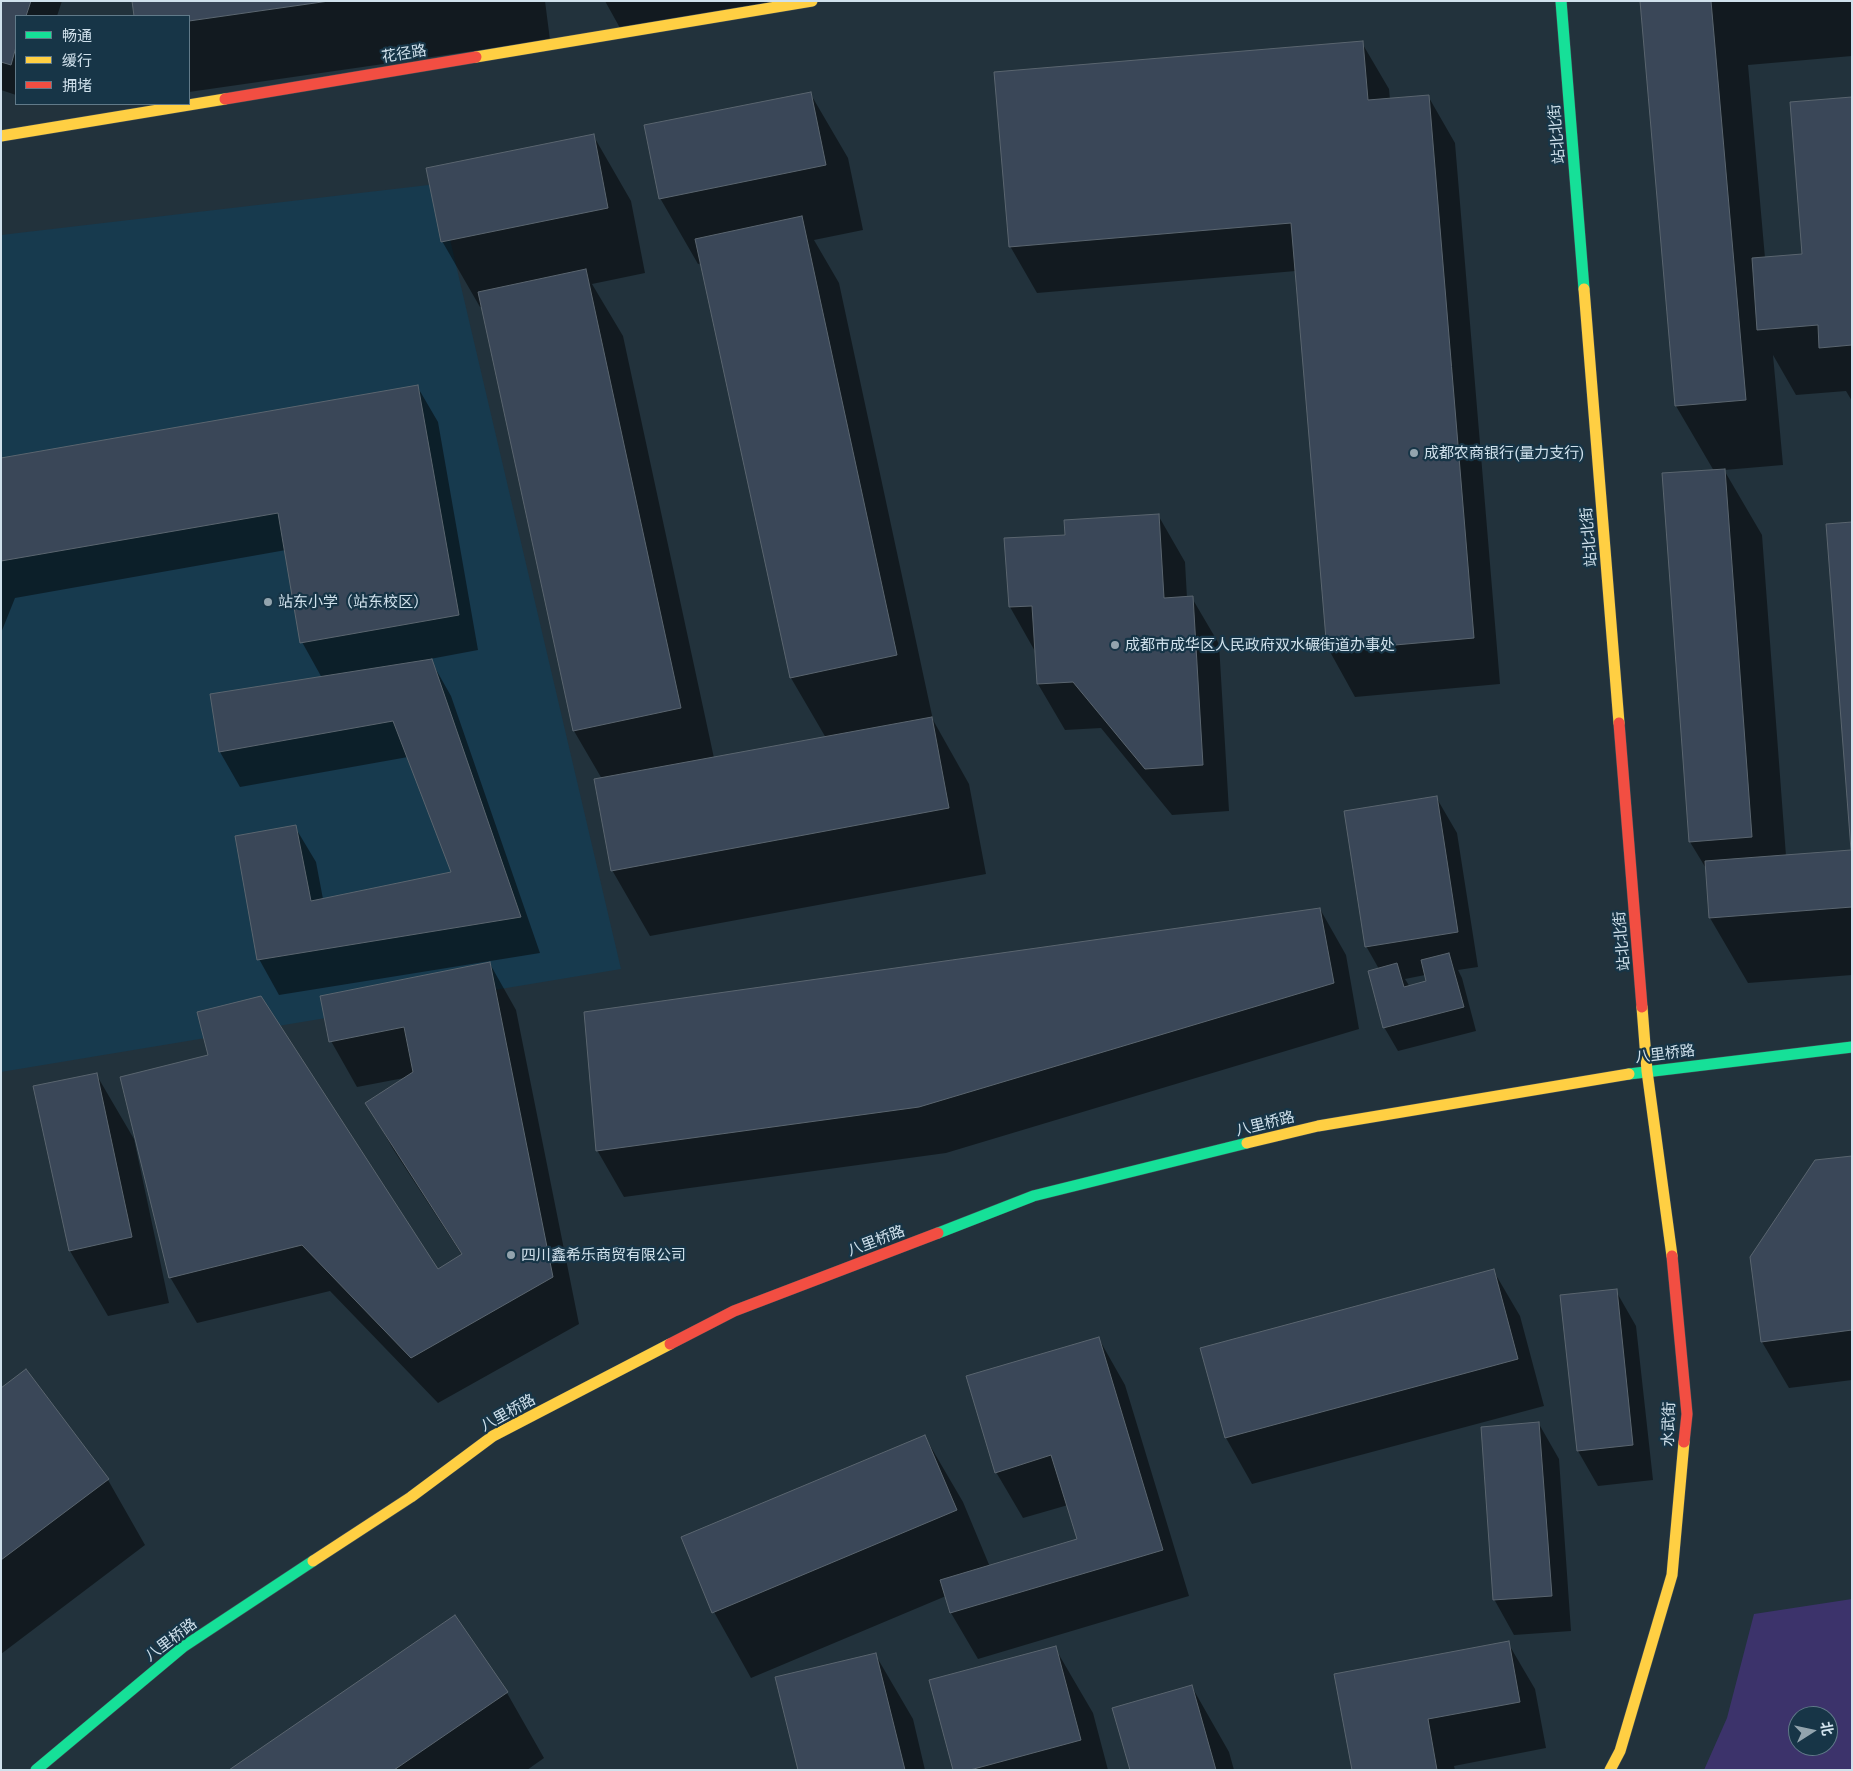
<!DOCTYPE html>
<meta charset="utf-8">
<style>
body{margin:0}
#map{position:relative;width:1853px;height:1771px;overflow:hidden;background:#22323c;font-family:"Crimson Pro","Noto Sans SC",serif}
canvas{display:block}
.frame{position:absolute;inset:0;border:2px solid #d0e1ec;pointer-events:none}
.legend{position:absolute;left:15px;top:15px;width:175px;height:90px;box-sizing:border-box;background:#173547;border:1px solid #617a89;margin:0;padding:6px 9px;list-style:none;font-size:15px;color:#d0e1ec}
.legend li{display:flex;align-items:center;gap:10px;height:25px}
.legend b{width:25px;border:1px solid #617a89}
.north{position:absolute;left:1788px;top:1706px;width:50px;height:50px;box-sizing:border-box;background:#173547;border:1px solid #617a89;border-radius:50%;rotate:80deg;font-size:14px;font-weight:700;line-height:20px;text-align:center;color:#d0e1ec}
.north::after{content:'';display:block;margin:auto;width:18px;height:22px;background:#93a4ae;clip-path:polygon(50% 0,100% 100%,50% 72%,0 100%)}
</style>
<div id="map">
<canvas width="1853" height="1771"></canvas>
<div class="frame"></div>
<ul class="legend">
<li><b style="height:6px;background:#16e098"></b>畅通</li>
<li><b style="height:6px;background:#ffcf43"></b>缓行</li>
<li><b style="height:6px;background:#f24e42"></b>拥堵</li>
</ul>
<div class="north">北</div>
</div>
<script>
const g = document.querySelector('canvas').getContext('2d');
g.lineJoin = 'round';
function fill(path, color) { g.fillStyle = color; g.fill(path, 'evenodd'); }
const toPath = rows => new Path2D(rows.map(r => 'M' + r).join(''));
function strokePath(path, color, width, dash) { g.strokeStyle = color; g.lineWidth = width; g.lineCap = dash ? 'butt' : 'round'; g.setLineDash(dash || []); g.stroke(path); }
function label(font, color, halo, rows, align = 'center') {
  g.font = font + ' "Crimson Pro","Noto Sans SC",serif'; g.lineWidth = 4.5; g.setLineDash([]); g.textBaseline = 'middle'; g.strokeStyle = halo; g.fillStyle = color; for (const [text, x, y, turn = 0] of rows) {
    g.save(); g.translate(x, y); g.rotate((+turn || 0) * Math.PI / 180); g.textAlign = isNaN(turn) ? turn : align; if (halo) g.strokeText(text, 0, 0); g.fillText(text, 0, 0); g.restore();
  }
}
const built = toPath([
 [437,184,621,969,1,1072,1,235]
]);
const green = toPath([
 [1852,1599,1852,1770,1704,1770,1727,1718,1754,1614],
 [1798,1716,1828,1716,1828,1746,1798,1746]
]);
const shadow = toPath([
 [1,1,62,1,57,16,16,16,16,95,1,90],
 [133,1,545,1,550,40,189,92,189,16,135,16],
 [605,1,785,1,620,28],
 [1641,1,1852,1,1852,56,1748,65,1765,258,1804,255,1852,98,1852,401,1846,391,1796,395,1773,355,1783,465,1724,470,1762,535,1786,856,1852,851,1852,975,1748,983,1710,918,1707,870,1690,842,1714,471,1676,406],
 [1362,43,1389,89,1390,100,1428,96,1455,143,1500,684,1355,697,1329,650,1296,271,1037,293,1010,246],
 [810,93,848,158,863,230,814,240,839,283,933,720,969,784,986,874,650,936,612,870,602,779,574,731,483,306,480,307,442,241,593,135,631,201,645,273,592,284,623,336,714,758,826,738,791,678,702,263,698,264,660,198],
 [417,386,438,422,478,650,430,659,451,696,540,953,279,995,259,959,295,827,316,862,323,899,453,873,408,757,240,787,220,752,322,678,302,642,286,550,15,598,1,633,1,459],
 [1158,515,1185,562,1187,598,1192,598,1219,644,1229,811,1172,815,1101,728,1065,730,1038,684,1036,653,1010,607,1066,536],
 [1436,797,1457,833,1478,967,1458,970,1462,978,1476,1031,1398,1051,1384,1027,1379,969,1366,946],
 [1425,975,1427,982,1410,987,1405,979],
 [1320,909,1346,955,1359,1029,946,1153,624,1197,597,1150],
 [490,964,516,1010,579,1324,438,1403,330,1291,197,1323,170,1277,122,1078,437,1271,462,1255,393,1149,367,1103,404,1078,357,1087,331,1041],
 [96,1074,134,1139,169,1303,108,1316,70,1251],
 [1852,1157,1852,1380,1789,1388,1762,1342],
 [1493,1270,1520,1316,1544,1406,1252,1484,1226,1438,1202,1348],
 [1616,1291,1636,1326,1653,1480,1598,1486,1578,1451],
 [1099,1339,1125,1385,1189,1596,978,1659,951,1613,946,1596,751,1678,714,1612,683,1538,925,1437,963,1502,990,1567,1078,1540,1068,1505,1023,1518,996,1472],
 [1,1389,108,1480,145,1545,1,1654],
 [1539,1424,1559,1459,1571,1631,1514,1635,1494,1599],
 [1508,1643,1535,1689,1546,1748,1454,1766,1455,1770,1353,1770],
 [1055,1648,1093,1713,1108,1770,954,1770],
 [875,1654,913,1719,925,1770,800,1770],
 [1192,1687,1229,1752,1234,1770,1131,1770],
 [507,1693,544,1758,527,1770,231,1770]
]);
const building = toPath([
 [1,1,31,1,26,16,16,16,16,47,11,65,1,62,1,1],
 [132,1,329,1,189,21,189,16,134,16,132,1],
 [1640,1,1711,1,1746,400,1675,406,1640,1],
 [1363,41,1368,100,1429,95,1474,638,1327,651,1291,223,1009,247,994,72,1363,41],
 [811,92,826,165,659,199,644,125,811,92],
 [1852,97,1852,345,1819,348,1818,325,1757,330,1752,258,1802,254,1790,102,1852,97],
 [594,134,608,208,441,242,426,168,594,134],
 [802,216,897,655,790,678,695,239,802,216],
 [586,269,681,708,573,731,478,292,586,269],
 [418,385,459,615,300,643,278,513,1,561,1,458,418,385],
 [1725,469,1752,837,1689,842,1662,473,1725,469],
 [1159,514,1164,598,1193,596,1203,765,1145,769,1073,682,1037,684,1032,606,1009,607,1004,538,1065,535,1064,520,1159,514],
 [1852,522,1852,907,1709,918,1705,861,1851,850,1826,524,1852,522],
 [432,659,521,917,257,960,235,836,296,825,311,901,451,872,393,721,219,752,210,694,432,659],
 [932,717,949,808,611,871,594,779,932,717],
 [1437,796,1458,932,1365,947,1344,811,1437,796],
 [1320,908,1334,983,919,1107,596,1151,584,1012,1320,908],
 [1449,953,1464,1007,1383,1028,1368,971,1397,963,1404,987,1426,981,1421,960,1449,953],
 [490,962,553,1277,411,1358,302,1245,169,1278,120,1077,208,1055,197,1012,261,996,438,1269,462,1254,365,1103,413,1072,404,1027,329,1042,320,996,490,962],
 [97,1073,132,1237,69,1251,33,1086,97,1073],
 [1852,1156,1852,1330,1761,1342,1750,1257,1815,1160,1852,1156],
 [1494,1269,1518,1359,1225,1438,1200,1348,1494,1269],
 [1617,1289,1633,1445,1577,1451,1560,1295,1617,1289],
 [1099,1337,1163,1550,950,1613,940,1580,1077,1539,1051,1455,995,1473,966,1376,1099,1337],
 [26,1369,109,1479,1,1560,1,1388,26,1369],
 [1539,1422,1552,1596,1493,1600,1481,1427,1539,1422],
 [925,1435,957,1510,712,1613,681,1537,925,1435],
 [455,1615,508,1692,394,1770,229,1770,455,1615],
 [1509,1641,1520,1702,1428,1719,1437,1770,1352,1770,1334,1674,1509,1641],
 [1056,1646,1081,1740,970,1770,953,1770,929,1680,1056,1646],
 [876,1653,905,1770,798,1770,775,1677,876,1653],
 [1192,1685,1216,1770,1130,1770,1112,1708,1192,1685]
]);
const fast = toPath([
 [1561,1,1584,289],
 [1629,1074,1852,1047],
 [938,1233,1033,1196,1247,1143],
 [36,1770,183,1647,313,1561]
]);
const slow = toPath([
 [476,57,812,1],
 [1,136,225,99],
 [1584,289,1619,723],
 [1642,1007,1647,1071,1672,1256],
 [1247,1143,1318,1126,1629,1074],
 [313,1561,411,1497,493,1436,670,1344],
 [1610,1770,1620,1751,1672,1575,1684,1442]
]);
const jam = toPath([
 [225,99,476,57],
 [1619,723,1642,1007],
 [1672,1256,1687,1414,1684,1442],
 [670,1344,734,1311,938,1233]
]);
const markers = [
 [1414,453,5,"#93a4ae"],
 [268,602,5,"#93a4ae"],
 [1115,645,5,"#93a4ae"],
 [511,1255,5,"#93a4ae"]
];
const streetNames = [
 ["花径路",404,54,-9],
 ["站北北街",1557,134,-95],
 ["站北北街",1589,537,-95],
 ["站北北街",1622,941,-95],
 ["八里桥路",1665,1054,-7],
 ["八里桥路",1265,1124,-14],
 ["八里桥路",876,1241,-21],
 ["八里桥路",508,1413,-29],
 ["水武街",1669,1424,-88],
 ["八里桥路",171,1640,-37]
];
const poiNames = [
 ["成都农商银行(量力支行)",1424,453],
 ["站东小学（站东校区）",278,602],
 ["成都市成华区人民政府双水碾街道办事处",1125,645],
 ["四川鑫希乐商贸有限公司",521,1255]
];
fill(built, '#173a4e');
fill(green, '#3c336b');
fill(shadow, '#0007');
fill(building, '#3a4758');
strokePath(building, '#5a656f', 1);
strokePath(fast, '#404e56', 12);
strokePath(slow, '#404e56', 12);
strokePath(jam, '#404e56', 12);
strokePath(fast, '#16e098', 11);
strokePath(slow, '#ffcf43', 11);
strokePath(jam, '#f24e42', 11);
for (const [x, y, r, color] of markers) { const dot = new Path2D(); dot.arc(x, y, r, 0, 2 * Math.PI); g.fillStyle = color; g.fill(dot); strokePath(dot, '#173547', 2); }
label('15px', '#d0e1ec', '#173547', streetNames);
label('15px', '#d0e1ec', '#173547', poiNames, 'left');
</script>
